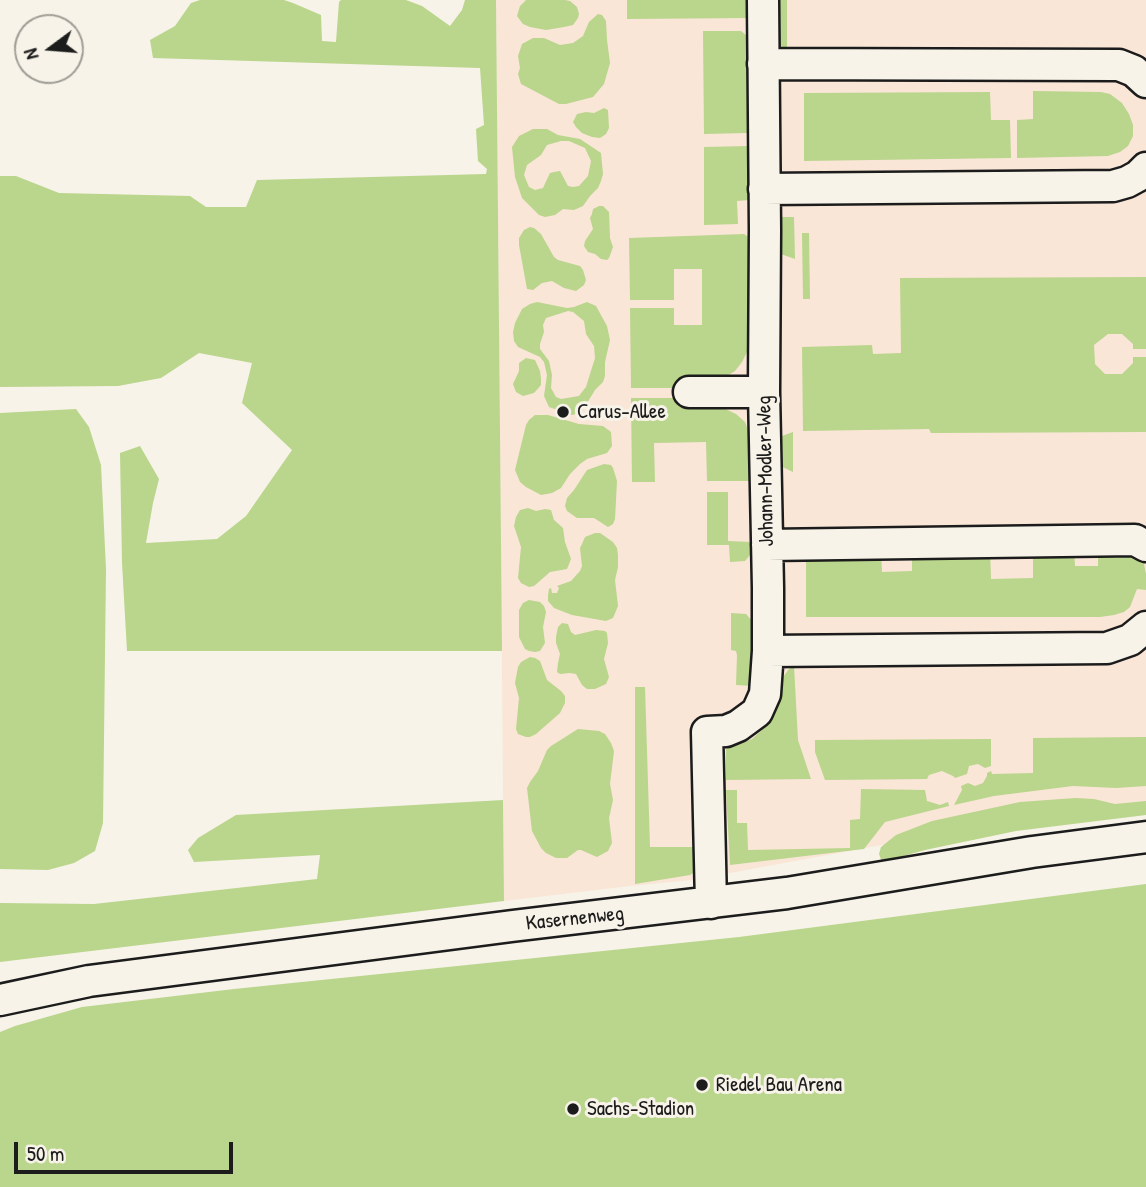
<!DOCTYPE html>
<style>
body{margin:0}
#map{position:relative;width:1146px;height:1187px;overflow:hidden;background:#f7f3e8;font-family:"Patrick Hand",sans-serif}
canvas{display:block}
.north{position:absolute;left:14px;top:14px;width:70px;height:70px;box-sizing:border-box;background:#f7f3e8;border:2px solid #9f9d96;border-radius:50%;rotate:254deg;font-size:19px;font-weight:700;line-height:28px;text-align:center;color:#1c1c1c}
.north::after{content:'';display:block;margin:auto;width:24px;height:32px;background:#1c1c1c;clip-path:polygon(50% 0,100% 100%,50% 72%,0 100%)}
.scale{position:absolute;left:14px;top:1142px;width:219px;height:32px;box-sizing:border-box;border:4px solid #1c1c1c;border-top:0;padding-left:9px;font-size:21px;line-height:24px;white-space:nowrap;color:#1c1c1c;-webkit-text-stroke:5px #f7f3e8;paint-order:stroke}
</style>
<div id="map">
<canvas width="1146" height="1187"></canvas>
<div class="north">N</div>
<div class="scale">50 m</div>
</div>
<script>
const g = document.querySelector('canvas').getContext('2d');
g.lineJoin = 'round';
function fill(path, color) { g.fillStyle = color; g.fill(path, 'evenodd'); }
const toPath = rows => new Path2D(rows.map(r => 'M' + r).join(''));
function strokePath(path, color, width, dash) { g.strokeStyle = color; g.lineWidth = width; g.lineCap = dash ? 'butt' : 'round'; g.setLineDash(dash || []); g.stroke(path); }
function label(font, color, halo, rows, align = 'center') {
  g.font = font + ' "Patrick Hand",sans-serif'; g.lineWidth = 6; g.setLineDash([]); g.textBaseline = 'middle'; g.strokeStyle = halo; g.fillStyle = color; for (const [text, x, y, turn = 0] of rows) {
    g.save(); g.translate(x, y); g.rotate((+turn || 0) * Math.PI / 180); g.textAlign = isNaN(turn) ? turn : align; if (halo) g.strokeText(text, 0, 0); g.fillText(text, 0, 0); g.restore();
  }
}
const built = toPath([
 [496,0,1146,0,1146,807,1023,819,692,880,630,886,504,901]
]);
const green = toPath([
 [200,0,284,0,293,3,321,15,322,41,336,42,339,2,341,0,406,0,422,6,450,26,462,10,465,0,496,0,502,651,127,651,122,563,120,453,140,446,159,479,153,503,146,543,217,539,246,516,292,450,242,403,252,363,199,353,161,378,118,386,0,387,0,176,16,176,59,193,190,196,206,207,246,207,257,180,486,174,487,169,478,161,476,129,484,125,480,68,153,58,150,40,175,26,191,3],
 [526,0,565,0,570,1,577,7,579,14,578,18,573,25,564,27,546,30,530,27,523,24,517,16,520,6],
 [627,0,749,0,749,18,627,19],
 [771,0,787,0,787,52,777,42],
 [598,14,602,15,606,21,607,40,610,63,604,84,593,97,566,104,559,104,521,84,518,74,520,68,518,56,522,44,533,38,544,38,560,45,573,43,583,36,589,22],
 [703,31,741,31,747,36,747,133,704,134],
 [1033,91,1101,92,1110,94,1122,103,1129,114,1133,125,1133,136,1128,146,1120,152,1108,156,1017,158,1017,120,1033,119],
 [990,92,991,120,1010,120,1011,158,804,161,804,93],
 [604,108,608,110,609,128,606,134,600,138,592,137,582,133,576,127,573,122,577,114,586,112,594,113],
 [533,129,547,129,558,135,580,139,601,153,603,174,601,181,598,188,590,196,583,206,574,210,563,209,555,215,545,217,539,215,522,198,515,177,512,147,519,136],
 [561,141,569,141,585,148,591,161,588,176,579,186,573,187,568,186,560,171,554,172,550,173,543,188,535,190,529,187,524,175,527,165,541,155,547,145],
 [749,146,749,200,737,201,738,224,704,225,704,147],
 [599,206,603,206,609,212,610,238,613,247,609,258,607,260,601,259,595,254,588,252,584,246,585,241,593,229,590,218,592,214,593,209],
 [774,217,794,217,795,259,775,252],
 [530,227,534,228,541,234,554,257,558,260,580,266,583,270,586,280,584,285,576,291,564,288,552,281,542,283,533,290,527,289,519,245,519,238,524,230],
 [802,233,809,233,810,299,803,299],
 [744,234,750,238,750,339,747,352,742,362,735,371,725,377,687,388,631,388,630,308,674,308,674,325,702,325,702,269,674,269,674,300,630,300,629,238],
 [1146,277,1146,349,1133,349,1133,344,1122,334,1108,334,1094,345,1095,364,1105,374,1122,374,1133,363,1133,357,1146,357,1146,432,931,433,929,429,803,431,802,347,872,345,873,354,901,353,900,278],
 [537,302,567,308,574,307,587,302,596,306,607,326,610,340,605,362,605,376,603,382,595,390,581,413,577,414,571,415,549,407,544,396,547,375,544,362,540,357,518,347,514,341,513,332,515,323,522,309,530,304],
 [568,311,573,312,584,321,586,334,594,346,595,358,586,387,582,392,579,396,561,399,556,397,551,388,552,375,549,361,540,349,540,344,544,332,543,325,546,318],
 [526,358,535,360,540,371,541,379,541,385,534,393,523,396,516,392,513,384,519,371,519,363],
 [631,398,687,398,721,407,736,414,745,422,751,438,752,478,750,481,707,481,706,442,654,443,655,482,632,482],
 [76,409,89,427,101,465,106,569,103,823,95,851,74,863,48,870,0,869,0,413],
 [535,415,548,415,579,424,603,426,611,432,612,446,607,453,587,459,580,464,570,474,561,488,552,493,541,495,526,487,520,482,515,470,526,425,529,420],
 [793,432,793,472,774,463,774,439],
 [604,464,611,465,613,468,617,481,615,519,613,524,608,527,594,518,577,518,567,511,565,506,567,498,574,490,587,470],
 [707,492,728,492,728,541,751,542,750,555,745,561,730,562,729,545,707,545],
 [528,508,536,511,545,509,551,510,554,520,563,528,565,542,571,559,567,569,550,572,534,586,529,587,521,583,518,578,521,547,514,526,516,517,520,510],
 [595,533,600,533,613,542,617,548,618,555,618,567,615,580,618,606,613,618,606,621,572,615,554,608,548,601,548,595,549,589,551,588,552,593,557,593,559,588,557,586,571,581,580,571,582,566,580,548,582,544,585,537],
 [990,550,991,579,1033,578,1033,550,1074,550,1075,566,1098,566,1098,550,1124,550,1143,559,1146,574,1146,590,1137,589,1130,607,1124,612,1114,615,1100,617,806,617,806,554,881,552,882,572,912,571,912,551],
 [529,600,540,602,544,606,546,612,543,627,545,643,540,651,535,652,529,651,525,649,519,637,519,610,523,603],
 [731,613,746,614,752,621,752,686,736,685,737,655,736,651,731,650],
 [562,623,568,624,571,632,575,635,596,630,605,631,607,633,608,643,604,659,609,677,606,684,595,689,587,689,582,685,576,674,570,673,560,674,557,672,558,663,560,654,556,643,556,637,558,627],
 [530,657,535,658,540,661,547,680,561,691,565,696,565,703,560,713,536,734,530,737,526,737,518,734,516,729,519,698,515,683,518,667,521,662],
 [794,666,798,740,811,779,726,780,726,749,752,739,763,729,770,719,775,708,779,688,783,677,789,669],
 [635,687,645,687,650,847,695,847,695,872,690,875,635,884],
 [578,729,599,731,605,734,611,743,614,751,610,784,613,800,609,818,612,843,608,851,597,857,581,850,578,850,567,858,556,858,546,853,541,848,532,831,527,788,530,782,538,771,547,750,551,746],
 [1146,737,1146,786,1116,788,1073,786,994,796,954,805,962,790,961,786,968,783,975,786,983,783,987,776,987,773,991,771,992,774,1033,773,1033,738],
 [991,739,991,766,985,768,978,764,969,766,967,774,955,778,953,776,942,771,929,775,927,779,825,780,815,752,815,740],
 [861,789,925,790,927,801,940,805,948,802,949,806,885,822,864,849,730,865,726,790,737,790,737,823,747,823,748,850,850,848,850,820,860,819],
 [1075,798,1094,799,1115,804,1146,801,1146,815,1016,831,925,850,882,862,879,854,881,847,896,835,932,821,1020,802],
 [503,800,504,901,0,962,0,903,94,904,317,879,320,855,194,862,188,850,198,838,236,815],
 [1146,884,1146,1187,0,1187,0,1032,15,1026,82,1007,234,989,739,937]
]);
const minor = toPath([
 [763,64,1119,65,1134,71,1146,82],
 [764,189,1113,186,1127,182,1138,176,1146,168],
 [689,392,764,392],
 [767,545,1135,540,1146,546],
 [768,651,1107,648,1130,640,1146,627],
 [711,903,707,732,726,731,738,726,757,712,765,694,768,651,768,588,764,392,765,229,763,0],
 [0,1000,89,981,512,926,787,893,1032,852,1146,837]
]);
const markers = [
 [563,412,7,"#1c1c1c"],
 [702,1085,7,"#1c1c1c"],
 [573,1109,7,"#1c1c1c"]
];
const poiNames = [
 ["Carus-Allee",577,412],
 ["Riedel Bau Arena",716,1085],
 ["Sachs-Stadion",587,1109]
];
const streetNames = [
 ["Johann-Modler-Weg",766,471,-91],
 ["Kasernenweg",575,919,-6]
];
fill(built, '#f9e6d7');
fill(green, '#bad58c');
strokePath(minor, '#1c1c1c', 35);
strokePath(minor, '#f7f3e8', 30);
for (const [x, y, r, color] of markers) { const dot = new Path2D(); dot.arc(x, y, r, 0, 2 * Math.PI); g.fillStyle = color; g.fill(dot); strokePath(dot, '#f7f3e8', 2.5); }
label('21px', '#1c1c1c', '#f7f3e8', poiNames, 'left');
label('21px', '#1c1c1c', '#f7f3e8', streetNames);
</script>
